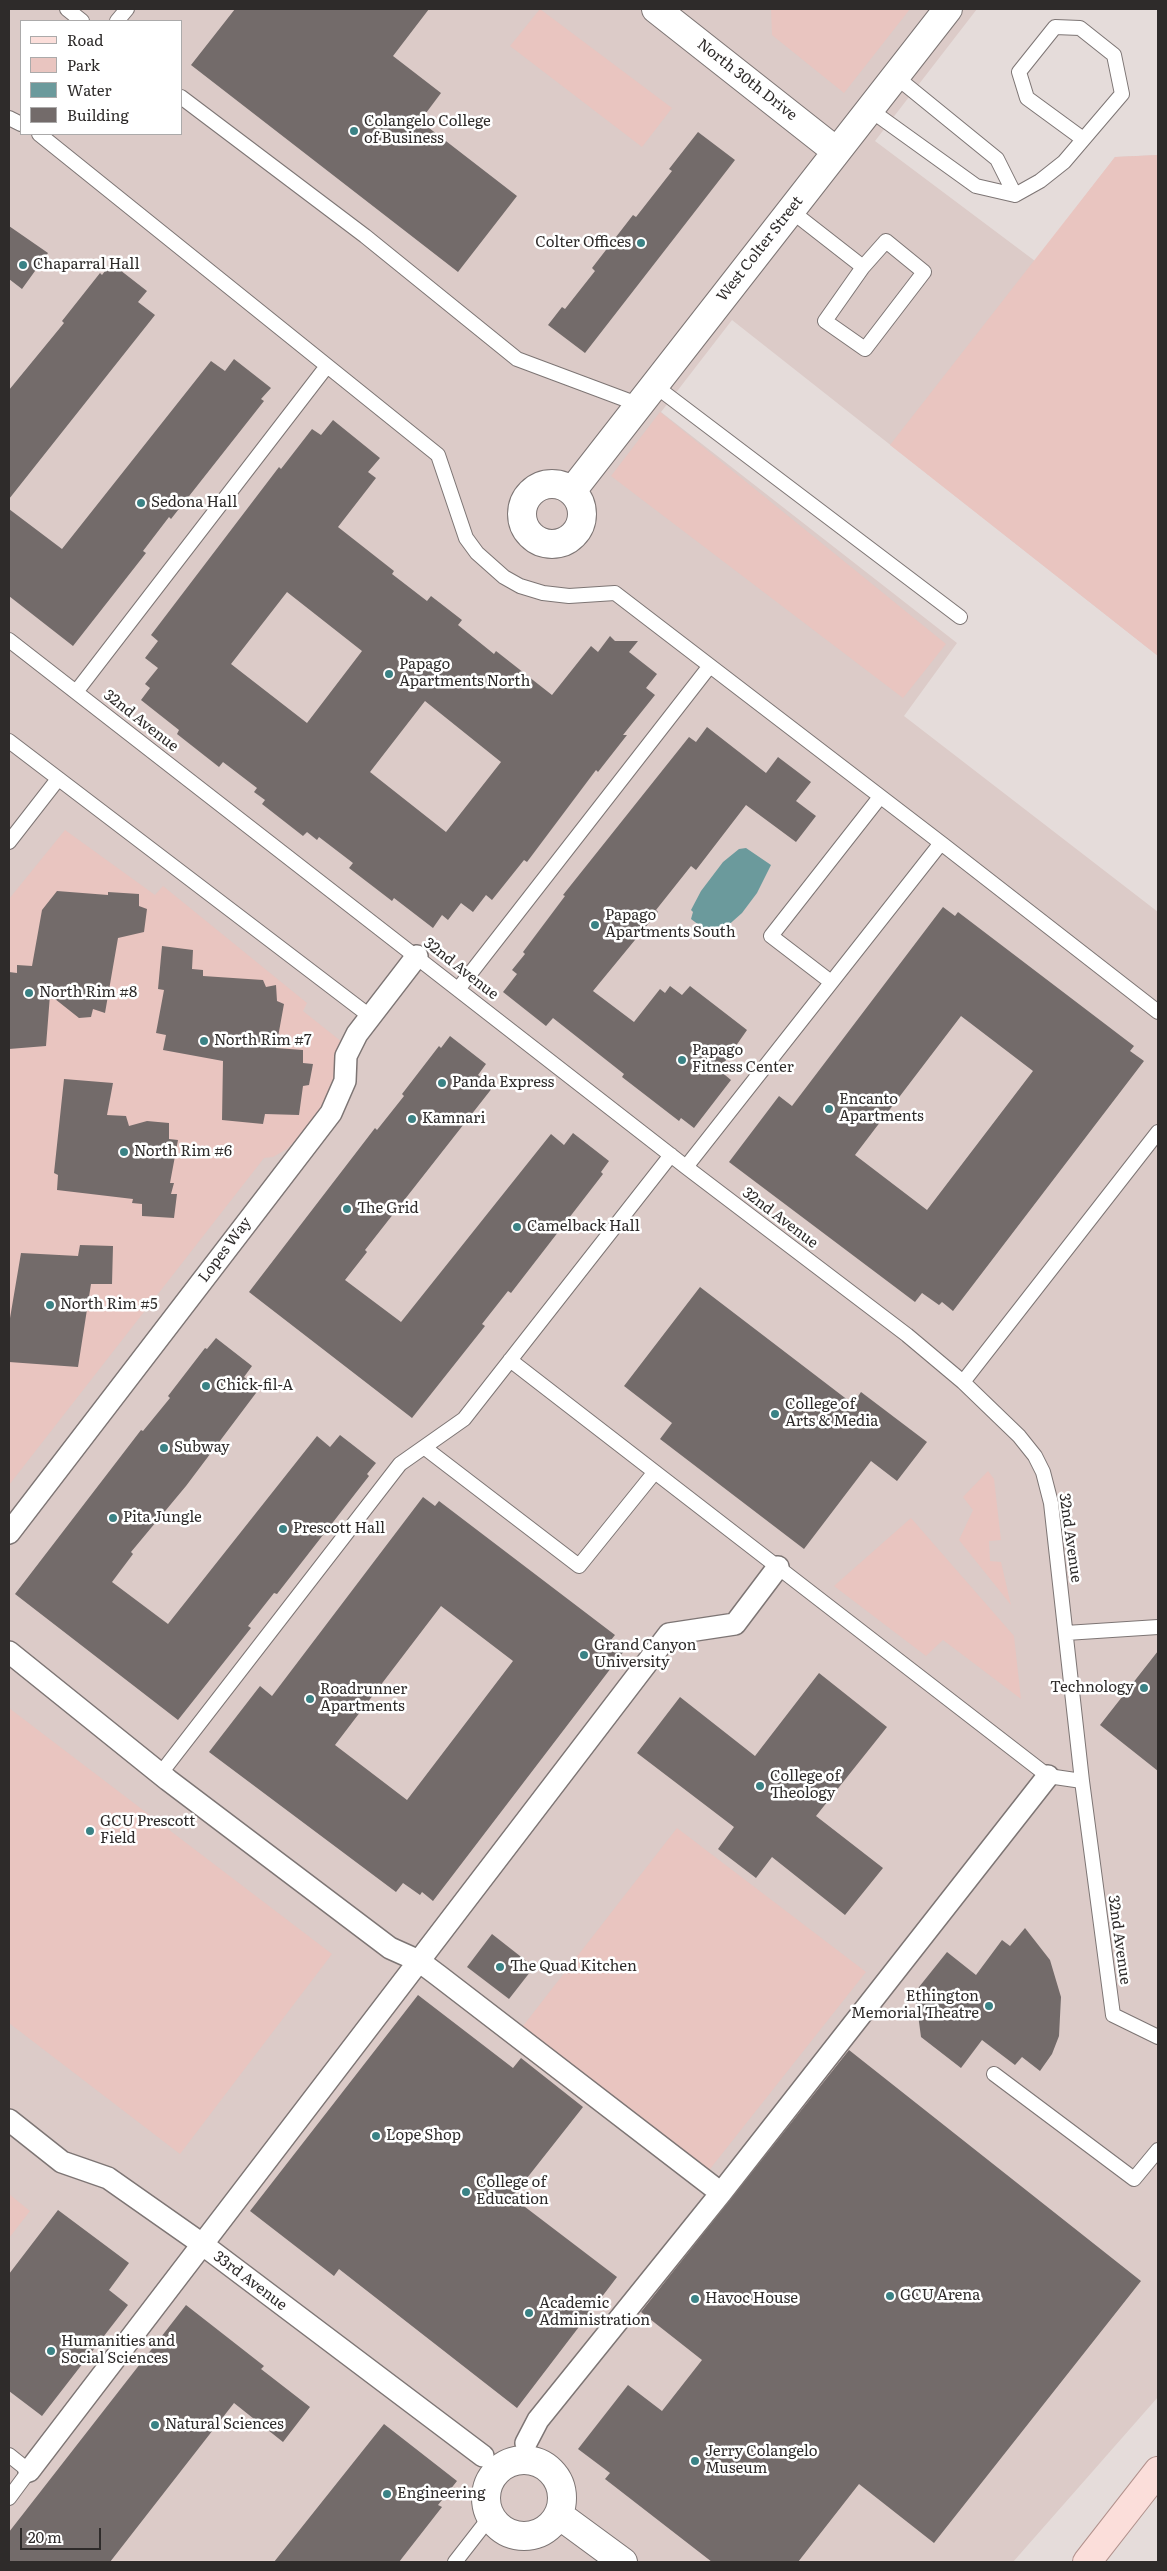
<!DOCTYPE html>
<style>
body{margin:0}
#map{position:relative;width:1167px;height:2571px;overflow:hidden;background:#e5dcda;font-family:Literata,serif}
canvas{display:block}
.frame{position:absolute;inset:0;border:10px solid #2e2b2a;pointer-events:none}
.legend{position:absolute;left:20px;top:20px;width:162px;height:115px;box-sizing:border-box;background:#fff;border:1px solid #abaaaa;margin:0;padding:6px 9px;list-style:none;font-size:15px;color:#2e2b2a}
.legend li{display:flex;align-items:center;gap:10px;height:25px}
.legend b{width:25px;border:1px solid #abaaaa}
.scale{position:absolute;left:20px;top:2528px;width:81px;height:22px;box-sizing:border-box;border:2px solid #2e2b2a;border-top:0;padding-left:6px;font-size:15px;line-height:18px;white-space:nowrap;color:#2e2b2a;-webkit-text-stroke:4px #fff;paint-order:stroke}
</style>
<div id="map">
<canvas width="1167" height="2571"></canvas>
<div class="frame"></div>
<ul class="legend">
<li><b style="height:6px;background:#fbdeda"></b>Road</li>
<li><b style="height:14px;background:#e9c5c0"></b>Park</li>
<li><b style="height:14px;background:#6b9a9c"></b>Water</li>
<li><b style="height:14px;background:#736b6a"></b>Building</li>
</ul>
<div class="scale">20 m</div>
</div>
<script>
const g = document.querySelector('canvas').getContext('2d');
g.lineJoin = 'round';
function fill(path, color) { g.fillStyle = color; g.fill(path, 'evenodd'); }
const toPath = rows => new Path2D(rows.map(r => 'M' + r).join(''));
function strokePath(path, color, width, dash) { g.strokeStyle = color; g.lineWidth = width; g.lineCap = dash ? 'butt' : 'round'; g.setLineDash(dash || []); g.stroke(path); }
function label(font, color, halo, rows, align = 'center') {
  g.font = font + ' Literata,serif'; g.lineWidth = 5; g.setLineDash([]); g.textBaseline = 'middle'; g.strokeStyle = halo; g.fillStyle = color; for (const [text, x, y, turn = 0] of rows) {
    g.save(); g.translate(x, y); g.rotate((+turn || 0) * Math.PI / 180); g.textAlign = isNaN(turn) ? turn : align; if (halo) g.strokeText(text, 0, 0); g.fillText(text, 0, 0); g.restore();
  }
}
const built = toPath([
 [9,9,977,9,875,141,1035,261,1115,157,1158,155,1158,656,732,320,661,412,957,643,904,716,1158,912,1158,2397,1013,2562,9,2562],
 [21,21,181,21,181,134,21,134]
]);
const green = toPath([
 [540,9,672,108,642,147,510,46],
 [771,9,910,9,844,93,772,35],
 [1158,155,1158,656,890,445,1115,157],
 [660,412,946,644,903,698,611,476],
 [65,830,155,895,163,886,307,1003,303,1011,342,1042,327,1105,314,1122,287,1149,273,1157,264,1158,9,1485,9,899],
 [988,1471,994,1479,1001,1540,989,1541,990,1561,1001,1562,1011,1605,959,1540,973,1510,963,1497],
 [911,1518,1014,1636,1021,1699,943,1640,926,1656,834,1586],
 [9,1708,332,1954,180,2154,9,2023],
 [677,1828,866,1972,702,2179,516,2035],
 [9,2194,30,2211,9,2238]
]);
const water = toPath([
 [746,848,771,865,757,893,742,913,715,937,691,919,693,912,691,910,701,891,723,862,739,849]
]);
const building = toPath([
 [235,9,429,9,393,56,441,93,420,121,517,196,458,272,191,65],
 [698,132,735,160,585,353,548,325,562,307,565,309,595,271,592,268,633,215,636,217,672,171,669,169],
 [9,226,48,253,22,289,9,279],
 [111,263,147,291,138,302,155,315,9,499,9,390,64,323,62,321,100,273,102,275],
 [234,359,271,388,261,399,264,401,171,519,169,517,143,551,146,553,73,646,9,596,9,509,62,549,211,361,225,371],
 [333,420,380,458,368,472,376,478,338,527,394,571,392,574,427,601,431,596,462,620,458,625,494,654,496,651,552,695,591,646,598,652,610,636,615,641,638,641,629,652,657,674,646,688,655,695,623,735,627,735,598,772,596,770,527,862,524,860,492,900,486,895,473,912,461,903,448,920,442,915,433,928,394,898,392,901,349,868,353,863,319,837,317,840,307,832,303,836,262,804,265,800,254,792,257,788,223,762,219,767,177,734,179,730,141,700,150,688,145,684,158,668,145,658,158,641,151,635,279,467,281,469,312,429,321,435],
 [287,592,362,651,307,723,231,664],
 [425,701,501,762,446,832,370,772],
 [707,727,766,773,778,757,811,782,796,801,816,816,796,842,746,805,696,870,691,866,656,910,658,912,593,991,634,1022,660,989,665,993,670,986,682,995,690,986,747,1030,719,1070,731,1080,694,1128,681,1118,679,1121,622,1077,624,1074,553,1018,546,1026,503,992,517,974,512,970,525,954,523,952,565,896,563,895,689,737,696,742],
 [57,891,108,895,108,892,139,894,139,906,147,909,144,932,118,938,105,1013,93,1009,91,1017,79,1018,50,995,46,1046,9,1049,9,972,17,973,17,965,32,966,42,910],
 [943,907,955,916,958,912,1134,1046,1130,1051,1144,1061,953,1311,942,1302,939,1305,922,1293,915,1302,729,1162,779,1096,792,1106],
 [961,1016,1033,1071,927,1210,855,1155],
 [162,946,193,950,192,969,203,970,203,976,263,980,266,987,276,985,277,1001,284,1004,276,1048,303,1050,303,1063,313,1064,309,1085,303,1086,299,1115,265,1114,263,1124,222,1120,223,1061,163,1050,166,1035,156,1033,164,990,158,989],
 [450,1036,486,1064,478,1075,493,1087,365,1250,367,1252,345,1280,401,1322,551,1134,564,1145,573,1133,609,1161,601,1172,603,1174,511,1293,508,1291,482,1324,485,1326,412,1418,249,1292,375,1128,377,1130,404,1096,402,1094,439,1046,441,1048],
 [64,1079,113,1083,107,1115,126,1116,129,1126,147,1121,169,1123,169,1139,178,1140,170,1183,174,1183,171,1194,177,1194,174,1218,142,1216,142,1204,132,1203,133,1199,57,1190,58,1175,54,1173],
 [80,1245,113,1246,112,1284,91,1284,78,1367,9,1362,9,1324,21,1253,78,1256],
 [700,1287,853,1404,861,1392,927,1442,897,1481,871,1461,804,1549,660,1439,672,1423,624,1386],
 [216,1338,252,1366,244,1377,259,1389,186,1486,131,1552,133,1554,112,1582,168,1624,317,1436,330,1447,340,1435,376,1463,367,1474,369,1476,277,1594,274,1593,248,1626,251,1628,178,1720,15,1594,141,1430,143,1431,170,1398,168,1396,205,1348,207,1349],
 [423,1497,435,1506,439,1501,615,1635,611,1640,624,1651,433,1901,422,1892,420,1895,403,1883,396,1892,209,1752,260,1686,272,1696],
 [441,1606,513,1661,407,1800,335,1745],
 [1158,1651,1158,1771,1100,1725],
 [819,1673,887,1727,816,1816,883,1868,845,1915,772,1857,756,1878,718,1849,734,1827,637,1753,680,1697,755,1756],
 [1025,1928,1050,1960,1061,1997,1059,2036,1052,2054,1040,2071,1022,2057,1015,2065,982,2040,961,2068,921,2037,915,1992,947,1952,976,1975,1002,1940,1010,1946],
 [492,1934,534,1967,509,1999,467,1967],
 [418,1995,513,2068,521,2058,583,2107,512,2197,617,2277,517,2408,339,2269,334,2276,250,2211],
 [849,2050,1141,2281,934,2543,859,2484,798,2562,712,2562,605,2479,610,2473,578,2449,628,2385,662,2411,702,2360,641,2312],
 [58,2210,129,2263,109,2290,128,2305,42,2416,9,2391,9,2274],
 [186,2305,264,2366,261,2369,310,2407,283,2442,234,2403,110,2562,9,2562,9,2532],
 [384,2424,457,2481,438,2505,442,2507,399,2562,274,2562]
]);
const service = toPath([
 [67,9,82,21],
 [117,21,127,9],
 [181,97,365,236,517,359,640,405],
 [869,109,976,186,1015,195,997,159,895,76],
 [9,118,21,124],
 [39,134,438,455,466,538,477,553,504,577,520,586,543,593,569,596,615,593,941,843],
 [1015,195,1040,181,1064,162,1122,94,1114,55,1080,28,1055,27,1019,72,1027,98,1083,139],
 [790,210,863,267,886,241,924,272,865,349,825,321,863,267],
 [654,385,960,617],
 [9,640,686,1167,907,1335,963,1382,1019,1436,1035,1456,1043,1472,1051,1503,1082,1781,1113,2015,1158,2037],
 [76,692,327,366],
 [9,741,371,1017],
 [9,842,58,779],
 [831,982,771,936,880,797],
 [459,988,709,667],
 [686,1167,941,843,1158,1012],
 [510,1360,1048,1776,1082,1781],
 [963,1382,1158,1132],
 [425,1448,579,1566,654,1473],
 [1066,1633,1158,1627],
 [161,1773,400,1464,464,1419,671,1155],
 [994,2074,1134,2179,1158,2150],
 [9,2455,29,2471,9,2498],
 [455,2562,490,2517]
]);
const pedestrian = toPath([
 [9,1533,331,1113,345,1081,346,1056,357,1034,417,956],
 [9,1652,168,1780,390,1948,419,1961,439,1976,721,2193],
 [9,2120,62,2162,108,2178,202,2244,483,2456],
 [526,2443,538,2420,721,2193,1048,1776],
 [29,2471,669,1634,735,1624,778,1567]
]);
const minor = toPath([
 [656,9,836,151],
 '522 514a30 30 0 1 1 60 0a30 30 0 1 1-60 0Z',
 [572,491,948,9],
 '486 2498a38 38 0 1 1 76 0a38 38 0 1 1-76 0Z',
 [559,2515,623,2562]
]);
const primary = toPath([
 [1087,2562,1158,2471]
]);
const markers = [
 [354,131,5,"#3a8285"],
 [641,243,5,"#3a8285"],
 [23,265,5,"#3a8285"],
 [141,503,5,"#3a8285"],
 [389,674,5,"#3a8285"],
 [595,925,5,"#3a8285"],
 [29,993,5,"#3a8285"],
 [204,1041,5,"#3a8285"],
 [682,1060,5,"#3a8285"],
 [442,1083,5,"#3a8285"],
 [829,1109,5,"#3a8285"],
 [412,1119,5,"#3a8285"],
 [124,1152,5,"#3a8285"],
 [347,1209,5,"#3a8285"],
 [517,1227,5,"#3a8285"],
 [50,1305,5,"#3a8285"],
 [206,1386,5,"#3a8285"],
 [775,1414,5,"#3a8285"],
 [164,1448,5,"#3a8285"],
 [113,1518,5,"#3a8285"],
 [283,1529,5,"#3a8285"],
 [584,1655,5,"#3a8285"],
 [1144,1688,5,"#3a8285"],
 [310,1699,5,"#3a8285"],
 [760,1786,5,"#3a8285"],
 [90,1831,5,"#3a8285"],
 [500,1967,5,"#3a8285"],
 [989,2006,5,"#3a8285"],
 [376,2136,5,"#3a8285"],
 [466,2192,5,"#3a8285"],
 [890,2296,5,"#3a8285"],
 [695,2299,5,"#3a8285"],
 [529,2313,5,"#3a8285"],
 [51,2351,5,"#3a8285"],
 [155,2425,5,"#3a8285"],
 [695,2461,5,"#3a8285"],
 [387,2494,5,"#3a8285"]
];
const streetNames = [
 ["North 30th Drive",747,80,38],
 ["West Colter Street",760,249,-52],
 ["32nd Avenue",141,721,38],
 ["32nd Avenue",461,969,38],
 ["32nd Avenue",780,1218,37],
 ["Lopes Way",225,1250,-53],
 ["32nd Avenue",1070,1538,82],
 ["32nd Avenue",1119,1940,82],
 ["33rd Avenue",250,2281,37]
];
const poiNames = [
 ["Colangelo College",364,122],
 ["of Business",364,139],
 ["Colter Offices",631,243,"right"],
 ["Chaparral Hall",33,265],
 ["Sedona Hall",151,503],
 ["Papago",399,665],
 ["Apartments North",399,682],
 ["Papago",605,916],
 ["Apartments South",605,933],
 ["North Rim #8",39,993],
 ["North Rim #7",214,1041],
 ["Papago",692,1051],
 ["Fitness Center",692,1068],
 ["Panda Express",452,1083],
 ["Encanto",839,1100],
 ["Apartments",839,1117],
 ["Kamnari",422,1119],
 ["North Rim #6",134,1152],
 ["The Grid",357,1209],
 ["Camelback Hall",527,1227],
 ["North Rim #5",60,1305],
 ["Chick-fil-A",216,1386],
 ["College of",785,1405],
 ["Arts & Media",785,1422],
 ["Subway",174,1448],
 ["Pita Jungle",123,1518],
 ["Prescott Hall",293,1529],
 ["Grand Canyon",594,1646],
 ["University",594,1663],
 ["Technology",1134,1688,"right"],
 ["Roadrunner",320,1690],
 ["Apartments",320,1707],
 ["College of",770,1777],
 ["Theology",770,1794],
 ["GCU Prescott",100,1822],
 ["Field",100,1839],
 ["The Quad Kitchen",510,1967],
 ["Ethington",979,1997,"right"],
 ["Memorial Theatre",979,2014,"right"],
 ["Lope Shop",386,2136],
 ["College of",476,2183],
 ["Education",476,2200],
 ["GCU Arena",900,2296],
 ["Havoc House",705,2299],
 ["Academic",539,2304],
 ["Administration",539,2321],
 ["Humanities and",61,2342],
 ["Social Sciences",61,2359],
 ["Natural Sciences",165,2425],
 ["Jerry Colangelo",705,2452],
 ["Museum",705,2469],
 ["Engineering",397,2494]
];
fill(built, '#dccbc8');
fill(green, '#e9c5c0');
fill(water, '#6b9a9c');
fill(building, '#736b6a');
strokePath(service, '#7d7574', 16);
strokePath(pedestrian, '#7d7574', 24);
strokePath(minor, '#7d7574', 30);
strokePath(primary, '#b1918c', 30);
strokePath(service, '#fff', 14);
strokePath(pedestrian, '#fff', 21);
strokePath(minor, '#fff', 28);
strokePath(primary, '#fbdeda', 28);
for (const [x, y, r, color] of markers) { const dot = new Path2D(); dot.arc(x, y, r, 0, 2 * Math.PI); g.fillStyle = color; g.fill(dot); strokePath(dot, '#fff', 2); }
label('15px', '#2e2b2a', '#fff', streetNames);
label('15px', '#2e2b2a', '#fff', poiNames, 'left');
</script>
